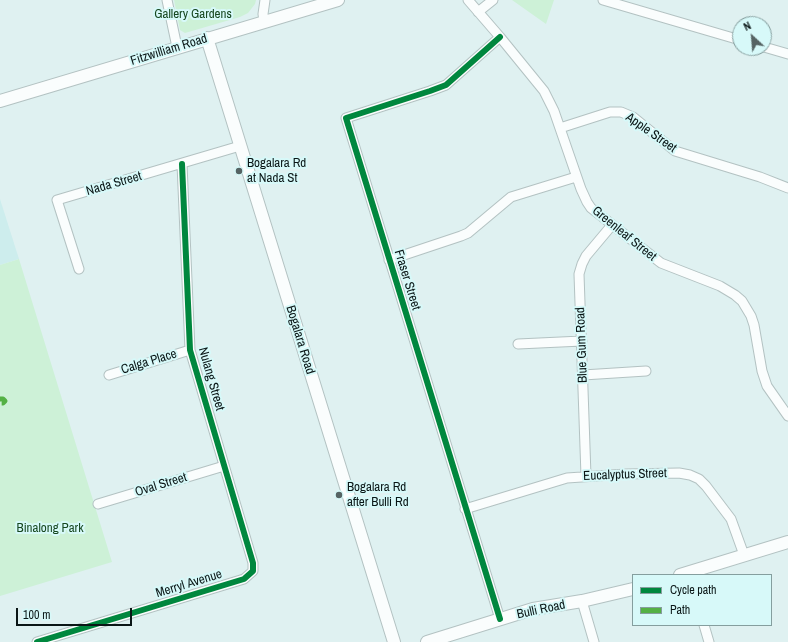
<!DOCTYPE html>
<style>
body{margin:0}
#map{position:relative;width:788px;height:642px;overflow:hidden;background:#dff1f1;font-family:"Archivo Narrow",sans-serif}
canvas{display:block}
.legend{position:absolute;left:632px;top:574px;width:140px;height:52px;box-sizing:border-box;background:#d7f9f9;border:1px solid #859e9e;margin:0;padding:5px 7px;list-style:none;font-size:12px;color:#0a1616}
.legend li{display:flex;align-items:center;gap:8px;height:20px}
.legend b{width:20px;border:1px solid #859e9e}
.north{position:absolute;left:732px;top:16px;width:40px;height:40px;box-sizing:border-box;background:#d7f9f9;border:1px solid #859e9e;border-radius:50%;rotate:334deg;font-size:11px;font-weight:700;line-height:16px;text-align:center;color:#0a1616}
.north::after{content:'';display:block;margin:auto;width:14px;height:18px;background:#556363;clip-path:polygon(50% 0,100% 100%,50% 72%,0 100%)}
.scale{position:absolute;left:16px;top:608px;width:116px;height:18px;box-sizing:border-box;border:2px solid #0a1616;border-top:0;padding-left:5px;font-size:12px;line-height:14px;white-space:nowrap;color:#0a1616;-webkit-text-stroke:3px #d7f9f9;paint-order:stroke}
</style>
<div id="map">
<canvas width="788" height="642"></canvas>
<ul class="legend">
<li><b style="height:5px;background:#00873e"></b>Cycle path</li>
<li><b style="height:5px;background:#54b145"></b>Path</li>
</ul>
<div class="north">N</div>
<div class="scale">100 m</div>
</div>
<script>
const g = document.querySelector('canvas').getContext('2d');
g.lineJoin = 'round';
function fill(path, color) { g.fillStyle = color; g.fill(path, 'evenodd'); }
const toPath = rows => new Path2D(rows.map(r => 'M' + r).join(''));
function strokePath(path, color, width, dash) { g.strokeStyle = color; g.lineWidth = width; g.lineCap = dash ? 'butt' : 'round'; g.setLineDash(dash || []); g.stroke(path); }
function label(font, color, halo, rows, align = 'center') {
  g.font = font + ' "Archivo Narrow",sans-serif'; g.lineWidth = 4; g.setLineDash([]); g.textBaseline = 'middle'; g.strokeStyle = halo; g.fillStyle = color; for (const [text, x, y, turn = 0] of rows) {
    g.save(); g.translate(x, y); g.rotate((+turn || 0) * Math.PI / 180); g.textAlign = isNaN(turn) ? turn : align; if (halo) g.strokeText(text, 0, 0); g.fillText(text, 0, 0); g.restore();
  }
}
const built = toPath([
 [0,199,19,259,0,265]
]);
const green = toPath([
 [174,0,256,0,255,4,248,13,240,17,185,33,180,30],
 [512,0,554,0,546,24],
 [19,259,112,562,0,596,0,265]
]);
const street = toPath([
 [167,0,177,47],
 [468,0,500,37,544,91,554,111,581,189,587,202,591,208,661,263,720,286,735,295,742,301,751,316,754,325,762,371,767,386,788,416],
 [603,0,740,40],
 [478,12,493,0],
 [264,21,263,14,265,0],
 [764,47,788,54],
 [560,128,610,112,621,112,633,117,675,151,760,177,788,188],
 [389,260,461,236,468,233,511,197,576,177],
 [79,269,57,200,240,146],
 [518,344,582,341],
 [109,375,190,350],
 [583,375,646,371],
 [586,476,579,274,582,264,586,256,612,225],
 [98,504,224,466],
 [465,509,567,478,626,474,679,473,690,475,699,479,706,486,731,519,744,555],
 [582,601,594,642],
 [500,619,346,118,430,91,446,85,500,37],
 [704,625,709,642],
 [37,642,244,579,253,571,253,563,190,350,182,164]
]);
const secondary = toPath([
 [207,38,394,642],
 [0,101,338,0],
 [680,575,788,542],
 [427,642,533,609,582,601,633,589]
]);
const quiet = toPath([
 [0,399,3,399,5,401,3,403,0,403]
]);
const cycleway = toPath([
 [500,619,346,118,430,91,446,85,500,37],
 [37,642,244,579,253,571,253,563,190,350,182,164]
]);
const markers = [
 [239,171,4,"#556363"],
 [339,495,4,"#556363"]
];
const parkNames = [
 ["Gallery Gardens",193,15],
 ["Binalong Park",50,529]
];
const streetNames = [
 ["Fitzwilliam Road",169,50,-17],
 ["Apple Street",651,133,35],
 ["Nada Street",114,184,-16],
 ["Greenleaf Street",624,234,39],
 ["Fraser Street",407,280,73],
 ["Bogalara Road",300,340,73],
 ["Blue Gum Road",582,345,-92],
 ["Calga Place",149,362,-17],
 ["Nulang Street",211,379,74],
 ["Eucalyptus Street",625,475,-2],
 ["Oval Street",161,485,-17],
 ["Merryl Avenue",189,584,-17],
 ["Bulli Road",541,610,-12]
];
const poiNames = [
 ["Bogalara Rd",247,164],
 ["at Nada St",247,179],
 ["Bogalara Rd",347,488],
 ["after Bulli Rd",347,503]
];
fill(built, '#cdeded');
fill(green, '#cdf1d7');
strokePath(street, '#b3c2c2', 11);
strokePath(secondary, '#b3c2c2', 14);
strokePath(street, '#fafdfd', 9);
strokePath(secondary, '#fafdfd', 12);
strokePath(quiet, '#54b145', 5, [10, 5]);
strokePath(cycleway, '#00873e', 6);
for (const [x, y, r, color] of markers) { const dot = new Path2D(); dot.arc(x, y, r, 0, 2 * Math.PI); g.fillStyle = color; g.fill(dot); strokePath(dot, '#d7f9f9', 1.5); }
label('13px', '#16471f', '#d7f9f9', parkNames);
label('13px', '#0a1616', '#d7f9f9', streetNames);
label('13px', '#0a1616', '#d7f9f9', poiNames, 'left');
</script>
